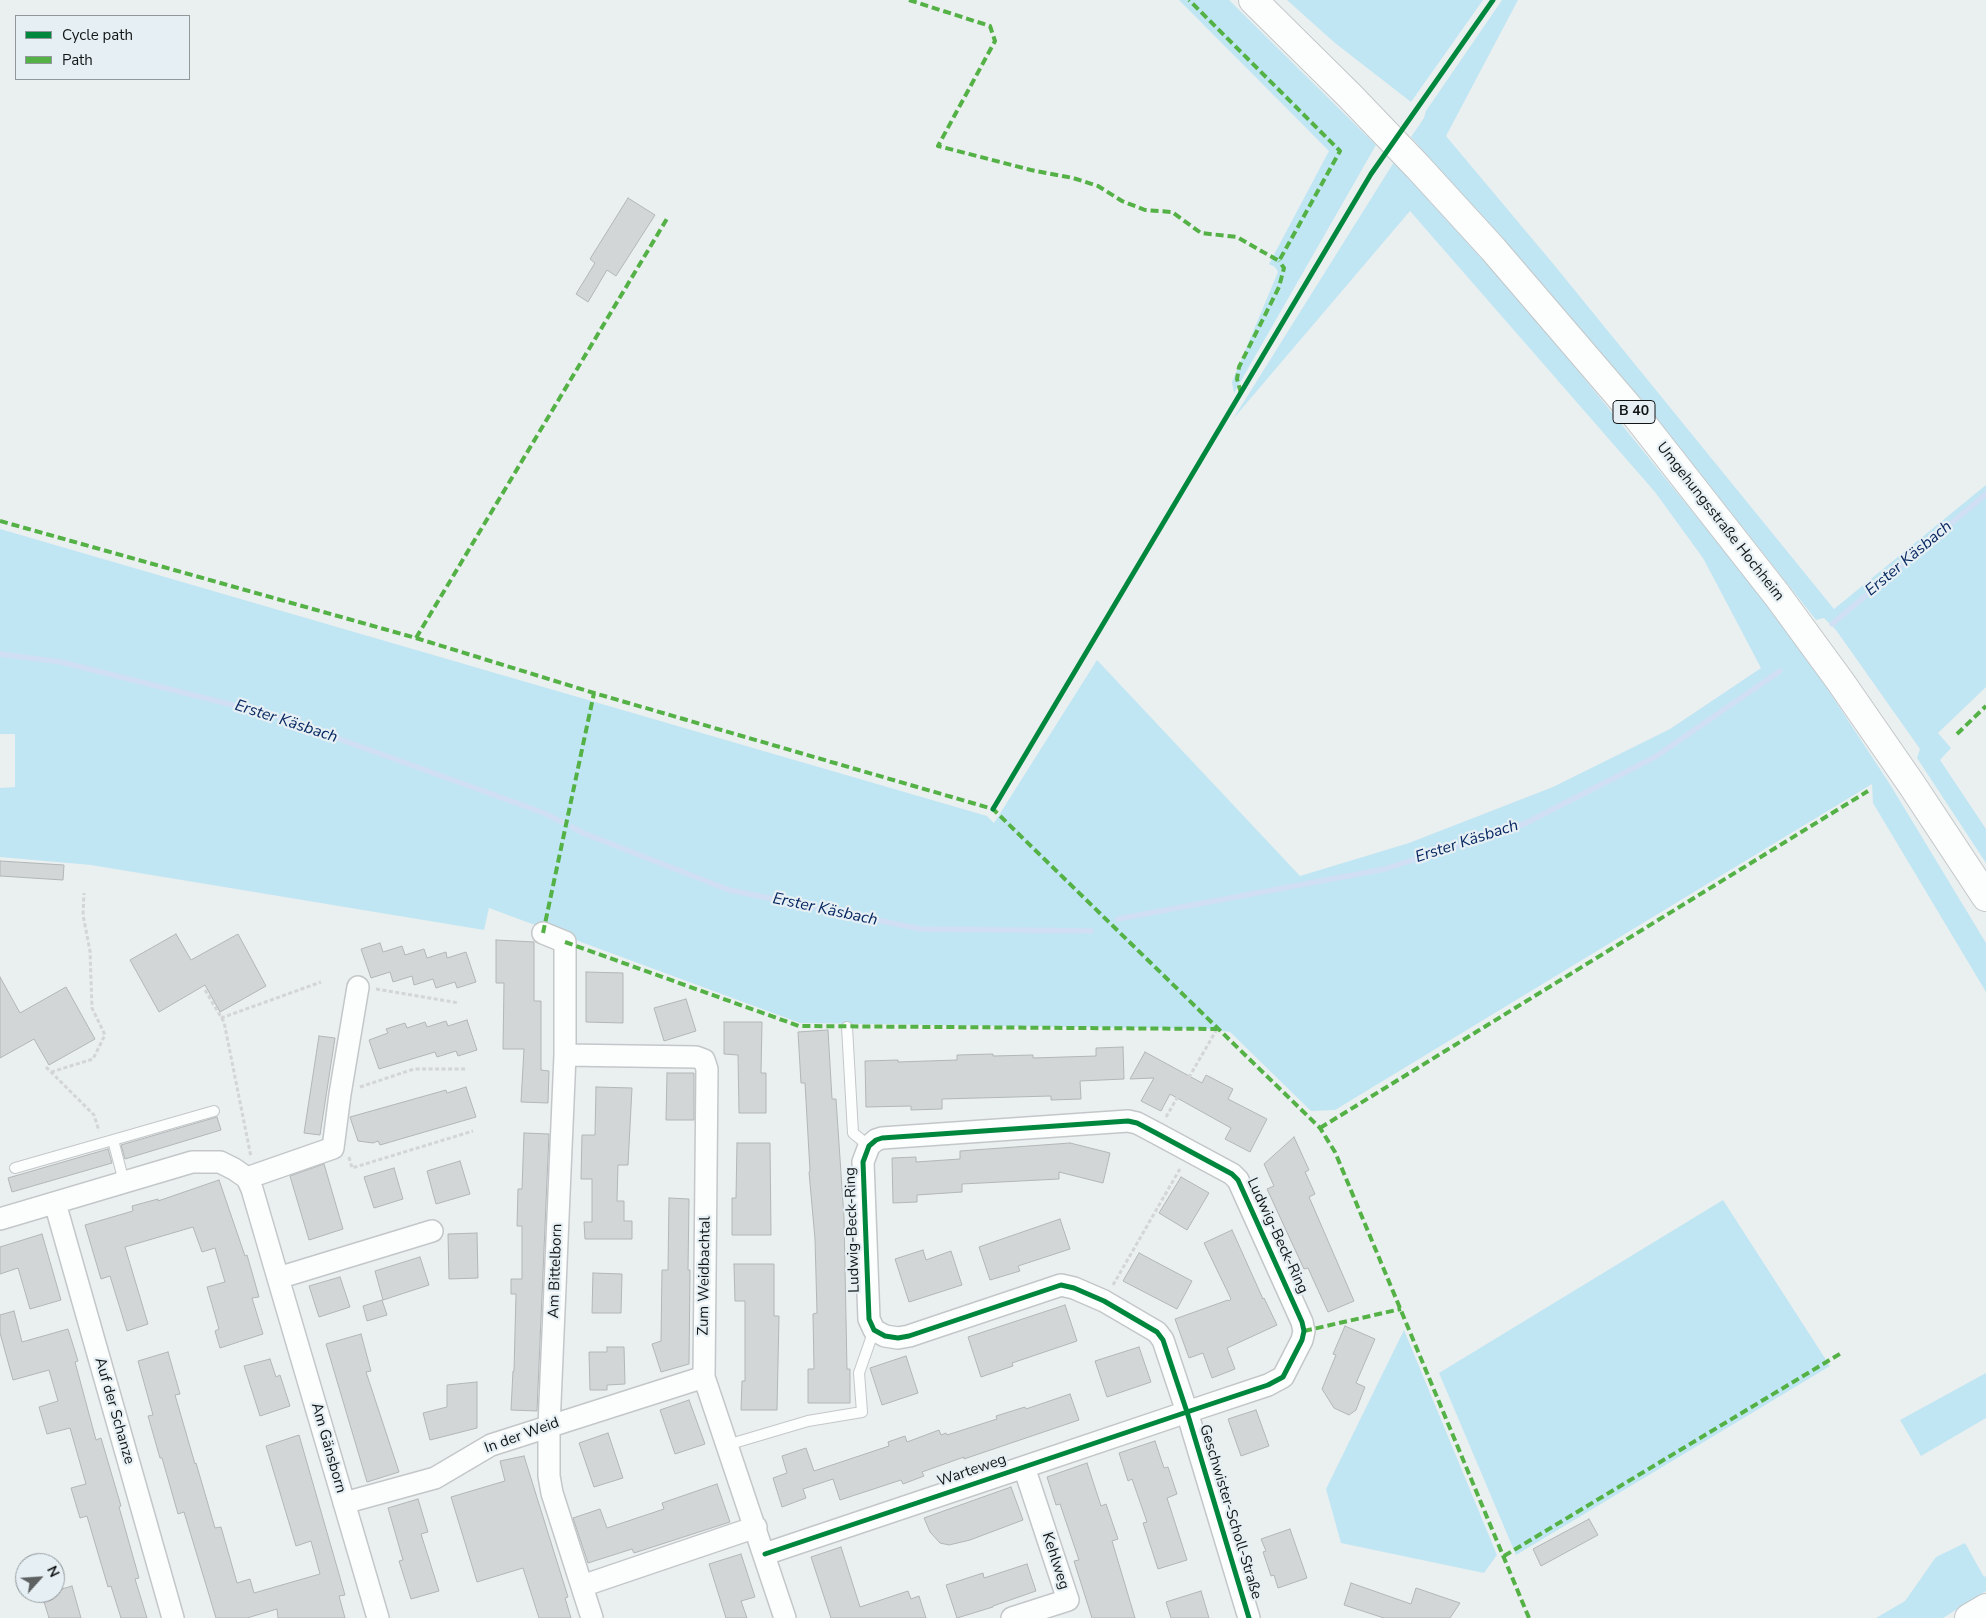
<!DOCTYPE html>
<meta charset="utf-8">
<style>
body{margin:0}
#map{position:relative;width:1986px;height:1618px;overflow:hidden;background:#eaeff0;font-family:"Nunito Sans",sans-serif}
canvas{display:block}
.legend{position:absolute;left:15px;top:15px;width:175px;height:65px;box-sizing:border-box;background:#e6f0f4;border:1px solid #91989b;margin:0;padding:6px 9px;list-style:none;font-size:15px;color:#121516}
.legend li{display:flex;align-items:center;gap:10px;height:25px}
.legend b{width:25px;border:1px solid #91989b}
.north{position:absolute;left:15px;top:1553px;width:50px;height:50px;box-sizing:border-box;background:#e6f0f4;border:1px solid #91989b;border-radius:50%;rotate:64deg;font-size:14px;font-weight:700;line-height:20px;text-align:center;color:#121516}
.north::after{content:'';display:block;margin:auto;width:18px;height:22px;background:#5e6162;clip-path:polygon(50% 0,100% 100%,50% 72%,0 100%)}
</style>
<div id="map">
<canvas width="1986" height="1618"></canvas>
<ul class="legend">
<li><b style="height:6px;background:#00873e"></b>Cycle path</li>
<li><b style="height:6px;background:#54b145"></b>Path</li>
</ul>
<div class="north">N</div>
</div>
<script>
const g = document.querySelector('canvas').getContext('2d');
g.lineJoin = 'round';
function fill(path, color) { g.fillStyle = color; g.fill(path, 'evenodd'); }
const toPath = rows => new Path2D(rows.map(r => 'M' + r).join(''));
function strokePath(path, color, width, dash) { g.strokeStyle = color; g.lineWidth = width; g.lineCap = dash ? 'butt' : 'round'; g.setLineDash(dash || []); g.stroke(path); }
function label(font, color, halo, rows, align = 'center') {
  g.font = font + ' "Nunito Sans",sans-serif'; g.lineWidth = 4.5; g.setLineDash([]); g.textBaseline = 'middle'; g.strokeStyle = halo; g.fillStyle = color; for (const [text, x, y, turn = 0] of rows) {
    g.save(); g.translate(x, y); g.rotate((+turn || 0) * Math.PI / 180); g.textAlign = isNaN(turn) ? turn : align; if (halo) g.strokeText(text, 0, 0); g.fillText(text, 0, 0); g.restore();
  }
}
const green = toPath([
 [1179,0,1229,0,1376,145,1234,393,1232,382,1278,272,1275,267,1269,264,1329,151],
 [1287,0,1483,0,1411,102,1335,43],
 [1502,0,1518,0,1446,136,1555,266,1834,609,1986,485,1986,687,1938,733,1951,748,1940,760,1986,829,1986,863,1917,758,1920,749,1836,630,1824,618,1816,620,1642,400,1411,137,1424,118,1426,111],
 [1394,162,1532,314,1743,574,1808,659,1891,786,1986,943,1986,992,1873,803,1872,784,1335,1110,1311,1111,1230,1032,1208,1029,800,1023,489,908,484,930,91,865,0,857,0,788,15,787,15,734,0,734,0,529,987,816,994,823,1097,660,1300,876,1409,843,1553,787,1670,729,1761,668,1703,558,1655,492,1410,211,1233,419],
 [1723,1200,1830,1366,1516,1555,1439,1373],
 [1404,1330,1497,1555,1484,1573,1341,1543,1326,1489],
 [1986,1373,1986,1418,1921,1456,1900,1420],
 [1965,1543,1984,1577,1986,1576,1986,1591,1943,1618,1876,1618,1905,1601,1936,1557]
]);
const stream = toPath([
 [1832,624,1986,494],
 [0,654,61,662,273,715,544,813,562,822],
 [572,827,583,833,729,890,921,929,1091,931],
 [1118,919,1385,869,1524,824,1655,757,1780,671]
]);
const building = toPath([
 [628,198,655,215,616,276,607,270,588,302,576,294,595,263,590,259,628,198],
 [0,861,64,865,63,880,0,876,0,861],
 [176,934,191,960,238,934,266,986,220,1012,205,985,159,1012,130,960,176,934],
 [496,940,534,942,534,1001,541,1001,541,1070,549,1071,548,1103,521,1102,524,1049,503,1049,504,983,496,983,496,940],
 [380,943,383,952,402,946,405,955,424,949,427,958,446,952,447,958,466,952,476,982,457,988,455,982,436,988,433,979,414,985,412,976,393,982,390,972,371,978,361,949,380,943],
 [586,972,623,973,623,1023,586,1022,586,972],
 [0,977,20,1013,66,987,95,1039,49,1065,34,1039,0,1058,0,977],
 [686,999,696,1031,664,1041,654,1008,686,999],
 [467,1020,477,1050,458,1056,456,1051,437,1057,435,1052,379,1069,369,1040,388,1033,386,1029,405,1023,407,1028,425,1022,427,1027,446,1021,448,1026,467,1020],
 [724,1022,762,1022,761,1073,766,1073,766,1113,739,1113,738,1055,724,1054,724,1022],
 [828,1030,832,1099,836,1099,844,1218,847,1369,850,1369,850,1403,808,1403,808,1369,814,1369,813,1314,817,1313,815,1239,809,1172,810,1171,805,1083,801,1083,798,1032,828,1030],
 [319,1036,335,1038,320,1135,304,1133,319,1036],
 [1123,1047,1124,1079,1080,1081,1081,1099,1051,1100,1051,1096,942,1099,942,1109,911,1110,911,1106,866,1107,865,1061,898,1060,898,1062,957,1060,957,1055,993,1054,993,1056,1033,1055,1033,1058,1096,1056,1096,1048,1123,1047],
 [1145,1052,1202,1083,1206,1075,1233,1089,1228,1099,1267,1119,1250,1152,1225,1139,1231,1128,1170,1094,1161,1111,1141,1101,1154,1078,1130,1079,1145,1052],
 [667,1073,694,1073,694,1120,666,1120,667,1073],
 [466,1087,476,1117,380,1145,378,1141,373,1143,358,1141,350,1117,446,1090,447,1093,466,1087],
 [596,1087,632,1088,628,1165,618,1165,617,1201,624,1201,624,1221,632,1221,632,1239,585,1239,584,1222,592,1222,592,1179,581,1179,582,1135,595,1135,596,1087],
 [217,1117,221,1130,125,1159,121,1145,217,1117],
 [524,1133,549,1134,537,1411,511,1410,513,1371,514,1371,516,1294,511,1294,511,1279,522,1279,522,1226,517,1226,518,1189,522,1189,524,1133],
 [1294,1137,1309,1170,1305,1172,1315,1194,1309,1197,1354,1301,1328,1312,1308,1268,1304,1269,1267,1189,1274,1186,1264,1164,1294,1137],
 [737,1143,770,1143,771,1235,732,1235,732,1198,736,1198,737,1143],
 [1070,1143,1110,1153,1103,1183,1059,1172,1059,1179,962,1184,962,1192,917,1195,917,1202,893,1203,892,1158,916,1157,916,1162,960,1159,960,1151,1070,1143],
 [108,1149,112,1163,12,1192,8,1178,108,1149],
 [460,1161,470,1194,436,1204,427,1171,460,1161],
 [324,1164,343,1229,309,1240,290,1176,324,1164],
 [394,1168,403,1199,374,1208,364,1177,394,1168],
 [1181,1177,1209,1193,1187,1230,1159,1213,1181,1177],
 [219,1180,245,1256,247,1255,259,1297,252,1298,263,1334,220,1348,215,1331,219,1329,207,1287,225,1282,215,1248,202,1252,193,1227,125,1247,148,1324,127,1331,110,1276,101,1279,85,1225,133,1211,132,1206,158,1199,158,1201,219,1180],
 [669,1198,689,1199,688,1270,690,1270,689,1364,661,1372,652,1344,661,1341,662,1270,668,1270,669,1198],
 [1060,1219,1070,1249,1018,1266,1020,1271,990,1280,979,1247,1060,1219],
 [1232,1230,1263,1299,1264,1298,1277,1325,1227,1348,1235,1369,1212,1378,1203,1353,1189,1358,1175,1319,1228,1300,1229,1301,1231,1299,1204,1243,1232,1230],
 [477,1233,478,1278,449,1279,448,1234,477,1233],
 [42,1234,61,1300,30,1309,18,1268,0,1274,0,1247,42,1234],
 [923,1250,926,1260,951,1251,962,1285,909,1302,895,1259,923,1250],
 [1139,1253,1192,1281,1177,1309,1123,1281,1139,1253],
 [420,1257,429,1285,383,1300,375,1271,420,1257],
 [734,1264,774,1264,774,1316,779,1316,777,1410,741,1410,742,1381,745,1381,745,1301,735,1301,734,1264],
 [593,1273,622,1274,621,1313,592,1313,593,1273],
 [340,1277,350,1307,319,1317,309,1286,340,1277],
 [382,1300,387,1315,367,1321,363,1306,382,1300],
 [1065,1305,1077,1341,1012,1363,1013,1366,981,1377,968,1337,1065,1305],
 [14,1311,22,1342,68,1329,78,1361,75,1362,96,1440,101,1438,121,1506,119,1507,139,1578,135,1579,147,1618,121,1618,111,1586,108,1587,87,1516,80,1518,71,1488,86,1484,70,1428,47,1434,39,1407,58,1401,49,1370,13,1380,0,1333,0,1315,14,1311],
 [1345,1326,1375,1339,1356,1383,1365,1387,1356,1410,1349,1415,1334,1408,1322,1389,1336,1355,1333,1354,1345,1326],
 [361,1334,371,1371,366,1372,399,1472,367,1482,326,1344,361,1334],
 [607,1347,624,1347,625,1384,607,1385,607,1390,590,1390,589,1352,607,1352,607,1347],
 [1139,1347,1151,1382,1107,1397,1095,1361,1139,1347],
 [168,1352,180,1394,175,1395,195,1464,196,1463,215,1528,221,1527,237,1583,250,1579,254,1593,320,1574,311,1541,296,1546,266,1446,299,1435,345,1595,339,1596,345,1618,278,1618,277,1609,247,1618,216,1618,184,1512,178,1514,162,1458,160,1458,148,1416,153,1415,138,1361,168,1352],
 [906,1356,918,1393,882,1405,870,1368,906,1356],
 [270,1359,276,1377,280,1375,290,1406,260,1416,244,1366,270,1359],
 [477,1382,477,1428,430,1440,423,1413,447,1407,447,1385,477,1382],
 [1070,1394,1079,1420,964,1459,964,1457,922,1472,924,1476,903,1484,901,1480,840,1500,833,1479,803,1489,806,1498,782,1507,773,1478,787,1473,782,1456,806,1448,814,1471,889,1446,888,1442,905,1436,907,1442,939,1430,941,1435,946,1433,947,1435,997,1419,996,1416,1025,1407,1026,1409,1070,1394],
 [689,1400,705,1444,675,1454,660,1410,689,1400],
 [1256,1410,1269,1446,1241,1456,1228,1419,1256,1410],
 [608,1433,623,1478,594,1487,579,1443,608,1433],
 [1155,1441,1164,1468,1168,1467,1177,1494,1167,1498,1187,1560,1158,1569,1143,1523,1147,1522,1132,1479,1128,1481,1119,1453,1155,1441],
 [524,1456,568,1597,565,1598,571,1618,539,1618,523,1568,477,1582,451,1497,505,1481,500,1461,524,1456],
 [1087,1463,1101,1506,1106,1504,1118,1539,1112,1541,1135,1618,1092,1618,1074,1561,1079,1560,1060,1504,1056,1505,1047,1477,1087,1463],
 [717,1484,730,1522,634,1553,632,1549,588,1563,573,1518,600,1509,607,1528,664,1509,662,1503,717,1484],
 [1011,1487,1023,1520,970,1540,949,1545,940,1543,930,1532,924,1518,1011,1487],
 [418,1499,428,1532,421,1534,439,1591,411,1599,399,1561,403,1560,388,1508,418,1499],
 [1589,1519,1598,1535,1541,1566,1533,1549,1589,1519],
 [1290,1529,1307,1578,1278,1588,1274,1575,1271,1576,1263,1552,1266,1551,1261,1539,1290,1529],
 [841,1547,860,1607,908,1591,911,1599,919,1596,926,1618,831,1618,811,1557,841,1547],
 [741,1554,755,1597,741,1601,747,1618,726,1618,709,1564,741,1554],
 [1027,1564,1036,1591,993,1606,993,1607,957,1618,946,1585,983,1573,984,1578,1027,1564],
 [1351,1583,1411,1604,1416,1588,1460,1603,1450,1618,1384,1618,1344,1605,1351,1583],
 [72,1586,81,1618,49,1618,42,1595,55,1593,55,1591,72,1586],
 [1201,1591,1209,1618,1171,1618,1166,1602,1201,1591]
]);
const path = toPath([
 [376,989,459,1003],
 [205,990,224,1022,251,1157],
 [221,1018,321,982],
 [46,1067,94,1115,99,1131],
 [51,1072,93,1059,105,1035,92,1008,90,951,83,915,84,893],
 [360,1087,414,1069,466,1069],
 [1166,1117,1217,1029],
 [349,1157,352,1168,473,1131],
 [1113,1285,1181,1167]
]);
const service = toPath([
 [847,1027,853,1133,869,1146],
 [15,1168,113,1140],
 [124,1182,113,1140,214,1111],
 [727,1445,808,1421,862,1412,859,1373,874,1330]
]);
const minor = toPath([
 [543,933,565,942,565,1055,549,1426,549,1476,552,1493,592,1618],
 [565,1055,696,1057,704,1060,707,1069,704,1377,785,1618],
 [247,1178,333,1148,340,1094,358,987],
 [55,1203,173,1618],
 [0,1219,192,1162,220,1162,234,1169,247,1178,252,1189,278,1278,378,1618],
 [278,1278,432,1231],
 [344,1503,435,1478,491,1445,704,1377],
 [765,1554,1024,1467,1187,1412,1268,1385,1283,1377,1302,1340,1304,1331,1302,1322,1238,1180,1232,1174,1156,1133,1137,1123,1128,1121,882,1138,876,1140,869,1146,863,1162,869,1319,874,1330,885,1336,898,1338,909,1336,1061,1285,1074,1288,1104,1301,1157,1332,1163,1340,1187,1412,1249,1618],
 [582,1586,756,1527],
 [1012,1618,1068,1600,1024,1467]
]);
const primary = toPath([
 [1253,0,1350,96,1418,167,1493,249,1638,418,1777,595,1840,681,1912,785,1986,897],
 [1969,1618,1986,1608]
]);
const quiet = toPath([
 [909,0,990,26,995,41,938,146,1031,170,1073,178,1098,186,1122,201,1145,210,1172,212,1201,233,1237,237,1279,261,1340,151,1189,0],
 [1241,393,1237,379,1239,367,1279,287,1284,268,1279,261],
 [0,521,416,638,594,693,993,809,1320,1128,1335,1152,1529,1618],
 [416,638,668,217],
 [1957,734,1986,706],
 [543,933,594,693],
 [565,942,799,1026,1217,1029],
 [1320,1128,1868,791],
 [1304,1331,1401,1309],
 [1504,1556,1843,1352]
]);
const cycleway = toPath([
 [993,809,1371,174,1493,0],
 [765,1554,1024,1467,1187,1412,1268,1385,1283,1377,1302,1340,1304,1331,1302,1322,1238,1180,1232,1174,1156,1133,1137,1123,1128,1121,882,1138,876,1140,869,1146,863,1162,869,1319,874,1330,885,1336,898,1338,909,1336,1061,1285,1074,1288,1104,1301,1157,1332,1163,1340,1187,1412,1249,1618]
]);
const shields = [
 [1634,412,42]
];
const shieldNames = [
 ["B 40",1634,412]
];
const streetNames = [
 ["Umgehungsstraße Hochheim",1720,522,52],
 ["Ludwig-Beck-Ring",853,1230,-92],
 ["Ludwig-Beck-Ring",1277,1236,65],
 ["Am Bittelborn",556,1271,-88],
 ["Zum Weidbachtal",705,1276,-89],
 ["Auf der Schanze",114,1411,74],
 ["In der Weid",522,1436,-20],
 ["Am Gänsborn",328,1448,74],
 ["Warteweg",972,1471,-19],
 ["Geschwister-Scholl-Straße",1230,1512,73],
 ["Kehlweg",1055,1561,72]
];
const waterNames = [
 ["Erster Käsbach",1909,559,-40],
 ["Erster Käsbach",286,722,18],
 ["Erster Käsbach",1467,842,-18],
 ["Erster Käsbach",825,910,12]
];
fill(green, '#c1e6f3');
strokePath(stream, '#d0dff4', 5.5);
fill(building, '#d2d6d7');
strokePath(building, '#b2b6b6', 1);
strokePath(service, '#c4c7c9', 12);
strokePath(minor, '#c4c7c9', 24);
strokePath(primary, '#c4c7c9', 30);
strokePath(path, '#d3d5d6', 3, [4, 2.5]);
strokePath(service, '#fcfdfd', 10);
strokePath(minor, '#fcfdfd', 21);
strokePath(primary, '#fcfdfd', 28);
strokePath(quiet, '#54b145', 4, [8, 4]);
strokePath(cycleway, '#00873e', 5);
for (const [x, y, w] of shields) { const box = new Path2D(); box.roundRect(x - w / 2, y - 11.5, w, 23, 4); g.fillStyle = '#e6f0f4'; g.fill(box); strokePath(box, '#121516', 1); }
label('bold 14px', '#121516', null, shieldNames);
label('15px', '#121516', '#e6f0f4', streetNames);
label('italic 16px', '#072761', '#e6f0f4', waterNames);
</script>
